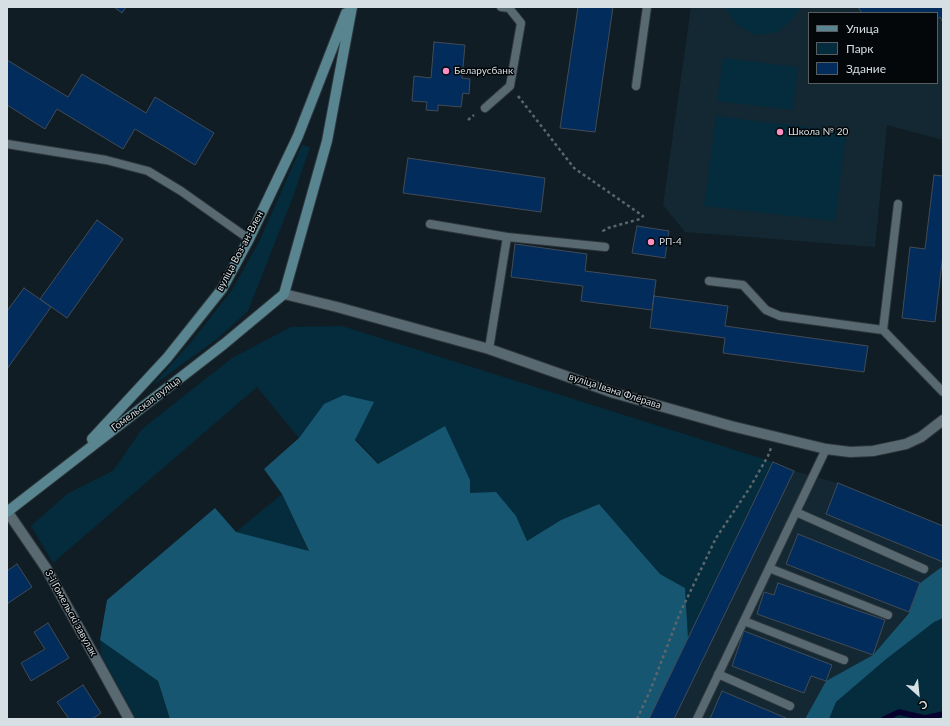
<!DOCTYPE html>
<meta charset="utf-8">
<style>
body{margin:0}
#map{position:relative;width:950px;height:726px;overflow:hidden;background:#101d24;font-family:Lato,sans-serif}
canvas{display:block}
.frame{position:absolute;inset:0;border:8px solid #d6dfe4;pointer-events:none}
.legend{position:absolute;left:808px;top:12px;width:130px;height:72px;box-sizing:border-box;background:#030709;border:1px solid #575d61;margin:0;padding:5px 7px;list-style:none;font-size:12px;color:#d6dfe4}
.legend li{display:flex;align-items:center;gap:8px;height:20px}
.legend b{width:20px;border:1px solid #575d61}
.north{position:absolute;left:898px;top:674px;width:40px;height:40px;-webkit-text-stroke:3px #030709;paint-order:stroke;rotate:153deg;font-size:11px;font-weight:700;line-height:16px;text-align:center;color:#d6dfe4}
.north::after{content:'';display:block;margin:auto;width:14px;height:18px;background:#d6dfe4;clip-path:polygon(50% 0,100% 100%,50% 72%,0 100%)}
</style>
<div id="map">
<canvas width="950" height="726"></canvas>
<div class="frame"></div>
<ul class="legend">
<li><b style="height:5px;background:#58858f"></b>Улица</li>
<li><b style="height:11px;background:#042c3c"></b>Парк</li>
<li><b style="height:11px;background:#022c5b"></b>Здание</li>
</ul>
<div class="north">С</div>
</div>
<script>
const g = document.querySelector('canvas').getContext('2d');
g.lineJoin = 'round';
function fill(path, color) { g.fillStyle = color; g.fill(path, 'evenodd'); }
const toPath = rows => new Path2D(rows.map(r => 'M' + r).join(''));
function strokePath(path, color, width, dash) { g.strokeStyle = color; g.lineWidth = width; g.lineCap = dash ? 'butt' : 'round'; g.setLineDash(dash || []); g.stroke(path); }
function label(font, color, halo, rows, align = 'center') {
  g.font = font + ' Lato,sans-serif'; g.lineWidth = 3; g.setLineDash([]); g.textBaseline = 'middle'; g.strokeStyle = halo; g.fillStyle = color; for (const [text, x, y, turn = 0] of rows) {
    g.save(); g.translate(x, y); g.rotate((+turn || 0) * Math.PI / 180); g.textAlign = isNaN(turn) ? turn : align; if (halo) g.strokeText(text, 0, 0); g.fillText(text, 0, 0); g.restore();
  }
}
const built = toPath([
 [691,7,943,7,943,140,887,125,875,247,685,232,663,205],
 [809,13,937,13,937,83,809,83],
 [773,462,794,471,838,483,943,526,943,566,920,583,909,612,873,655,826,681,805,719,649,719]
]);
const green = toPath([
 [725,7,800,7,795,17,778,32,755,35,736,24],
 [723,58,798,67,793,110,717,101],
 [716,116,846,132,835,221,704,206],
 [302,145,310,147,294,194,248,311,217,339,152,386,192,341,232,290,259,242],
 [342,326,773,462,688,638,685,588,660,574,599,504,561,520,527,541,516,516,470,493,470,480,379,464,324,404,299,438,257,387,53,563,31,526,67,494,113,471,142,429,232,358,291,327],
 [282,494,309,552,236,532],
 [943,618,943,719,829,719,836,702,885,660,934,621],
 [100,640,158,681,170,719,136,719,101,655]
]);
const forest = toPath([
 [344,395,374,402,355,440,378,464,445,426,470,480,470,493,496,492,516,516,527,541,561,520,599,504,660,574,685,588,688,638,649,719,170,719,158,681,100,640,107,600,215,508,236,532,309,551,282,494,264,469,299,438,324,404],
 [943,566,943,618,934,622,885,660,836,702,829,719,805,719,826,681,873,655,909,613,920,583]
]);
const stream = toPath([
 [884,719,899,712,925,718,943,714]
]);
const building = toPath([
 [114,7,126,7,122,13,114,7],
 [578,7,613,7,595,132,560,128,578,7],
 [858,7,943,7,943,22,940,17,937,19,937,13,862,13,858,7],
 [434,42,465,45,462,78,470,79,469,94,463,93,461,107,438,105,438,111,426,110,427,102,412,101,414,76,431,78,434,42],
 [7,60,68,97,82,74,146,113,155,97,214,133,195,165,135,129,123,149,57,109,45,129,7,105,7,60],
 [408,158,545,178,541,212,403,193,408,158],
 [934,175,943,176,943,254,935,322,902,318,910,247,925,249,934,175],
 [97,220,123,239,67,318,40,299,97,220],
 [637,226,669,231,665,258,632,253,637,226],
 [515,244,587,254,585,271,656,280,652,310,581,301,583,286,511,277,515,244],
 [24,288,51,307,7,369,7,311,24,288],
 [654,296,728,306,725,326,868,346,864,372,723,353,725,338,650,328,654,296],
 [773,462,794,471,674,719,649,719,773,462],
 [838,483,943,526,943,562,826,514,838,483],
 [798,534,920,583,909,612,786,564,798,534],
 [17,564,32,587,7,604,7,571,17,564],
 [778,583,885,620,873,655,757,614,764,592,774,595,778,583],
 [48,623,69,658,31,681,21,663,45,649,34,632,48,623],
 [744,631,832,665,826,681,811,676,804,693,732,666,744,631],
 [83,685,101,713,92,719,69,719,57,702,83,685],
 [722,691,786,718,786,719,710,719,722,691]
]);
const path = toPath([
 [518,96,574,168,643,216,640,219,608,228,603,231,604,234],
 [468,120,474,115],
 [637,719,650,691,680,613,716,538,749,489,768,456,771,448]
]);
const service = toPath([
 [636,86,647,7],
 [485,108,510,86,521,23,509,8,501,7],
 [7,144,106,160,148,171,181,191,249,239],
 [430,224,507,237,489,349],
 [507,237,605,247],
 [709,281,743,285,766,310,780,316,883,330,943,392],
 [883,330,898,204],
 [796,512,924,569],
 [769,568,888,615],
 [744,621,844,660],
 [718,674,790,706],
 [697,719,826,449]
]);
const minor = toPath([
 [7,511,46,568,129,719]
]);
const tertiary = toPath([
 [284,294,337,307,489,349,614,393,731,426,826,449,850,452,873,451,906,444,921,437,943,420]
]);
const secondary = toPath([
 [92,439,167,358,222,289,249,239,298,136,346,13],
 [7,512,224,344,284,294,327,141,352,7]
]);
const markers = [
 [446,71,4,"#fc8fc3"],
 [780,132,4,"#fc8fc3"],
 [651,242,4,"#fc8fc3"]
];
const poiNames = [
 ["Беларусбанк",454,71],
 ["Школа № 20",788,132],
 ["РП-4",659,242]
];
const streetNames = [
 ["вуліца Воз-ан-Влен",240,251,-62],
 ["вуліца Івана Флёрава",615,391,18],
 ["Гомельская вуліца",146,404,-37],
 ["3-і Гомельскі завулак",71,613,61]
];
fill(built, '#142833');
fill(green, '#042c3c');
fill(forest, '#175671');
strokePath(stream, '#07002e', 5.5);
fill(building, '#022c5b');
strokePath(building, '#424b56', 1);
strokePath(service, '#2f373c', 10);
strokePath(minor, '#2f373c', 12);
strokePath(tertiary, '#2f373c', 12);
strokePath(secondary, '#2f373c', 12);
strokePath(path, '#5b666c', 2.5, [3, 3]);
strokePath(service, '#596971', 8);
strokePath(minor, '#596971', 10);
strokePath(tertiary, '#596971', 10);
strokePath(secondary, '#58858f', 10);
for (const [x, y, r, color] of markers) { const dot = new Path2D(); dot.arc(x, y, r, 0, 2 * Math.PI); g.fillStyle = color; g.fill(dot); strokePath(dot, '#030709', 1.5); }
label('10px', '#d6dfe4', '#030709', poiNames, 'left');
label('10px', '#d6dfe4', '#030709', streetNames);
</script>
